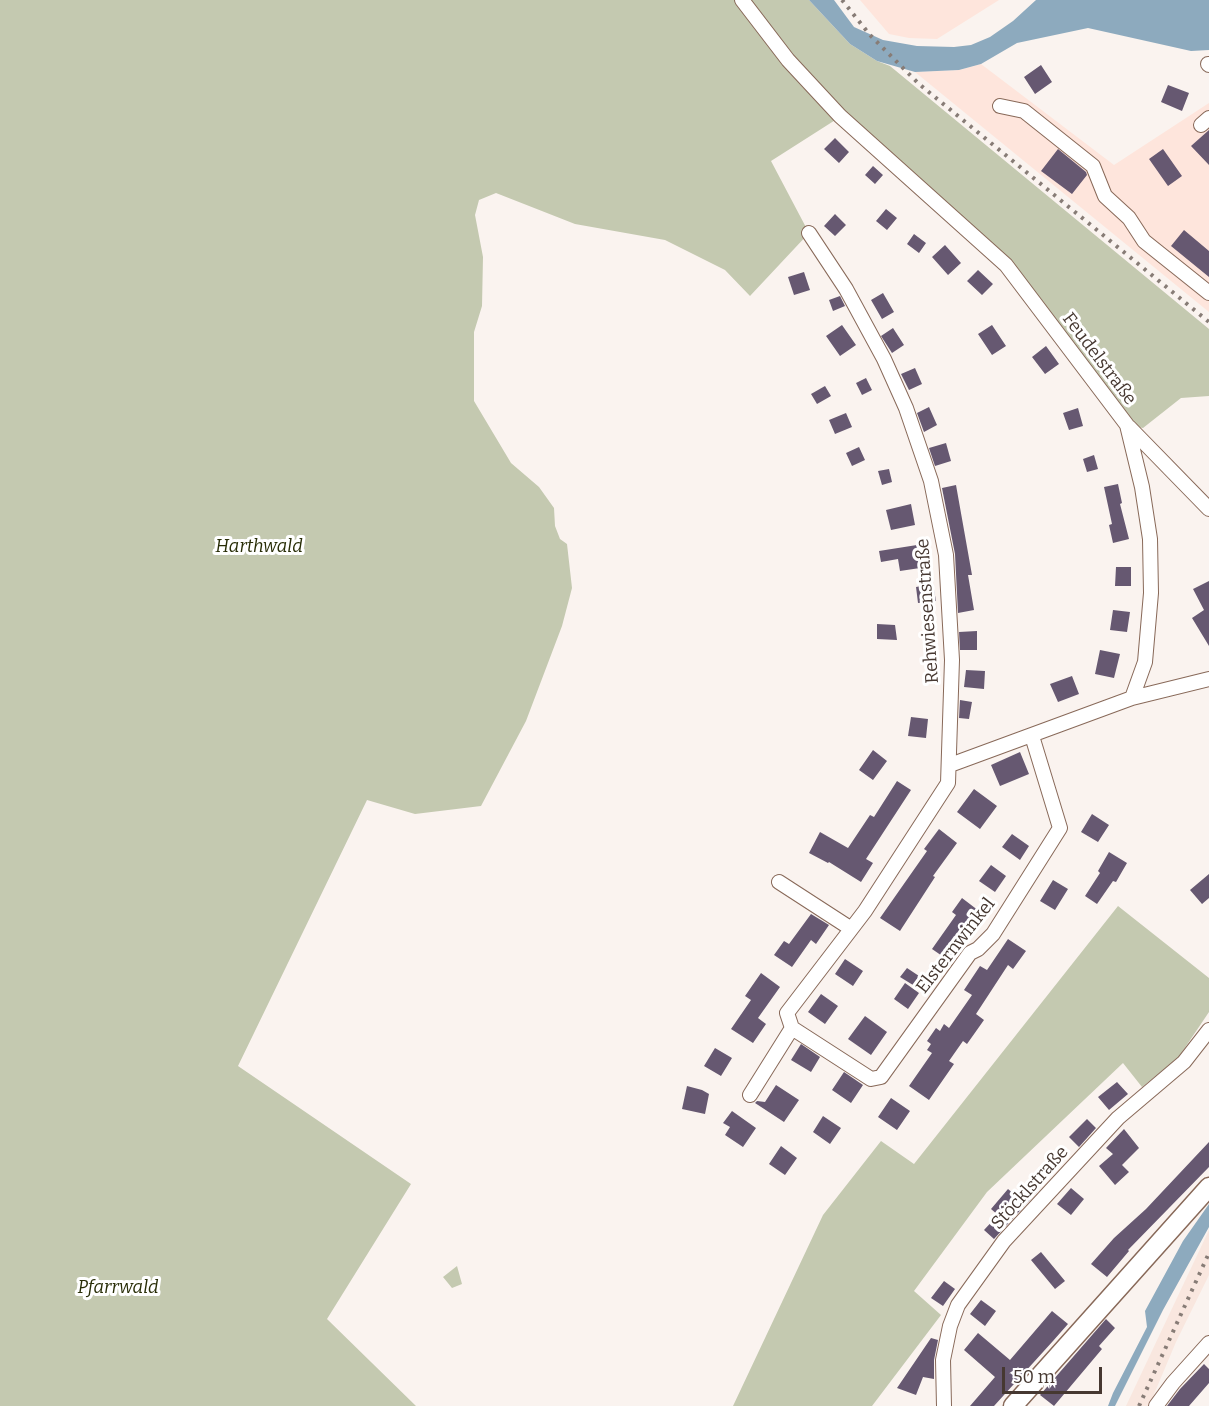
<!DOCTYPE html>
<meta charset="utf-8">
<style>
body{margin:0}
#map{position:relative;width:1209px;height:1406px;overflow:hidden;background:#faf3ef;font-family:Bitter,serif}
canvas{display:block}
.scale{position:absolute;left:1002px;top:1367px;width:100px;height:27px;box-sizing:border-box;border:3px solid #463831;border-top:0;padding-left:8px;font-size:18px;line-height:21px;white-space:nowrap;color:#463831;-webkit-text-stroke:4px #fff;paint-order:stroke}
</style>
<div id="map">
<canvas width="1209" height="1406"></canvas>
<div class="scale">50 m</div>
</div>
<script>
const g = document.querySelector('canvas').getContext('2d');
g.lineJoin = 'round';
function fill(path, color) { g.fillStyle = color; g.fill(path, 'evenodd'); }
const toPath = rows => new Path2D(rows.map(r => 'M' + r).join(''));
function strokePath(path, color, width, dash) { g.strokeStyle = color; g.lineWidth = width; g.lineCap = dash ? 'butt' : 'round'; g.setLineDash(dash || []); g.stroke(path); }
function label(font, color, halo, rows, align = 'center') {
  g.font = font + ' Bitter,serif'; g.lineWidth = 6; g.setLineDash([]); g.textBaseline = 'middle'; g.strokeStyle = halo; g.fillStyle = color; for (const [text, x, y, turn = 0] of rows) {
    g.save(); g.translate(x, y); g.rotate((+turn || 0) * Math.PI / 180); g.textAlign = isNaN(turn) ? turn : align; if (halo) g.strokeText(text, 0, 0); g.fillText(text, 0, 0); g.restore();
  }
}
const built = toPath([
 [1209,1230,1209,1275,1176,1342,1149,1406,1126,1406]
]);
const industrial = toPath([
 [860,0,999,0,937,39,909,38,889,34],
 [981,64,1114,165,1209,103,1209,312,915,72,959,70]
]);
const green = toPath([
 [0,0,809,0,850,44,877,61,890,66,1209,329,1209,396,1181,398,1143,428,1127,425,1006,265,840,117,771,161,809,233,750,296,725,270,665,240,575,224,496,193,479,200,475,215,483,257,482,306,474,332,474,401,511,463,539,487,554,508,555,526,560,539,567,544,572,588,562,626,526,721,481,806,415,814,367,800,238,1066,411,1184,327,1319,416,1406,0,1406],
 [1118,906,1209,978,1209,1012,1178,1058,1142,1087,1123,1063,987,1192,914,1291,941,1315,872,1406,733,1406,823,1215,881,1141,914,1164],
 [457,1266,462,1284,452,1288,443,1277]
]);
const water = toPath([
 [809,0,834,0,854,27,883,40,917,46,954,47,971,45,990,37,1013,21,1036,0,1209,0,1209,50,1191,51,1088,28,1017,43,981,64,959,70,915,72,877,61,850,44],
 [1209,1204,1209,1227,1163,1310,1115,1406,1108,1406,1113,1393,1147,1327,1145,1311,1183,1241]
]);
const building = toPath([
 [1041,65,1052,82,1035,94,1024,77],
 [1168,85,1189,93,1182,111,1161,102],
 [1209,130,1209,165,1191,146],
 [835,138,849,152,839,163,824,149],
 [1058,149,1086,172,1087,175,1072,194,1041,171],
 [1163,149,1182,176,1168,186,1149,159],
 [873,166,883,175,875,184,865,175],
 [886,209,897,218,887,230,876,221],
 [835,214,846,225,835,236,824,226],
 [1184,230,1209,251,1209,277,1171,246],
 [914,234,926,243,919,253,907,244],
 [945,245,961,263,948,275,932,257],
 [978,270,993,284,982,295,967,281],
 [804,272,810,290,794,295,788,277],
 [883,293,894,312,882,319,871,300],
 [840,296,845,306,833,311,829,300],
 [842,325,856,345,840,356,826,336],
 [992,325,1006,346,992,355,978,334],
 [893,328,904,345,892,353,881,336],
 [1046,346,1059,364,1045,374,1032,357],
 [915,368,922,384,909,390,901,374],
 [866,378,872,390,862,395,856,383],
 [825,386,831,396,817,404,811,394],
 [929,407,937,425,924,432,917,413],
 [1078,408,1083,426,1069,430,1063,413],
 [846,413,852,427,835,434,829,420],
 [946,443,951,461,935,466,929,448],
 [859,447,865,460,852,466,846,453],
 [1094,455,1098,469,1087,472,1083,459],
 [889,469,892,482,882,485,878,471],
 [1118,484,1122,503,1120,504,1129,539,1113,543,1109,525,1112,524,1104,487],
 [956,485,972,575,968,575,974,610,958,613,955,554,942,488],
 [911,504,915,525,891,530,886,510],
 [917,545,920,568,900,571,898,559,881,562,879,551],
 [1116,567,1131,567,1131,586,1115,586],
 [1209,581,1209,646,1192,618,1204,610,1193,589],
 [933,584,936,601,918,603,916,587],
 [1113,610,1130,612,1127,632,1110,630],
 [877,624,895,625,897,640,877,639],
 [977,631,977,650,960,650,959,632],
 [1100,650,1120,654,1114,678,1095,674],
 [966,670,985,671,984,689,964,687],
 [1072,676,1079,694,1058,702,1050,684],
 [960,700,972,702,969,719,959,718],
 [911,717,928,719,926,738,908,736],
 [873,750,887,761,873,780,859,770],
 [1020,752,1029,774,1000,786,991,765],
 [897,781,911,790,866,859,873,863,861,882,829,862,828,863,809,853,820,832,848,848,870,815,874,817],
 [974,789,997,806,980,829,957,812],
 [1092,814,1109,825,1098,842,1081,832],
 [939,829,957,843,933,876,935,877,900,931,880,918,927,851,924,849],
 [1012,834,1029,846,1020,860,1002,847],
 [1109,852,1127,863,1116,882,1113,881,1097,904,1085,896,1100,873,1098,871],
 [991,865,1006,876,995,892,979,881],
 [1209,874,1209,898,1202,904,1190,890],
 [1053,880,1068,889,1055,910,1040,901],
 [962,898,979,911,959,940,961,941,948,960,932,949,956,915,952,912],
 [811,914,829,925,816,944,811,940,792,967,774,955,784,941,789,944],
 [1008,939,1026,951,1013,969,1008,965,976,1014,984,1020,967,1044,963,1041,949,1061,954,1064,929,1100,909,1086,932,1053,927,1050,931,1044,927,1041,936,1028,940,1031,944,1024,949,1028,972,995,964,990,980,966,987,970],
 [845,959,863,971,853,986,835,974],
 [907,968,919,976,913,985,900,977],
 [761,973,780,987,758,1018,766,1024,753,1043,731,1029,751,1000,745,996],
 [905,983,919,993,908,1009,894,999],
 [821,994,838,1006,825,1024,808,1012],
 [865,1016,887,1032,871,1055,848,1039],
 [801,1044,820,1057,811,1072,791,1060],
 [715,1048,732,1058,721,1076,704,1066],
 [844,1072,863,1085,851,1103,832,1090],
 [1117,1082,1128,1094,1109,1110,1098,1097],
 [776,1085,799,1100,784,1122,755,1103,757,1101,765,1102],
 [687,1086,702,1090,709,1094,705,1114,682,1109],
 [891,1098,910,1111,897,1130,878,1117],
 [732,1111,756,1128,743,1147,725,1135,730,1127,723,1123],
 [823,1116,841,1128,830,1144,813,1132],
 [1087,1119,1096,1128,1079,1147,1069,1137],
 [1124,1129,1139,1148,1122,1165,1129,1172,1115,1185,1099,1166,1113,1154,1106,1148],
 [1209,1142,1209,1167,1128,1250,1129,1251,1107,1277,1091,1264,1114,1238,1146,1209],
 [781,1146,797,1158,785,1175,769,1164],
 [1027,1182,1038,1191,994,1239,984,1230,998,1215,991,1209,1008,1189,1015,1195],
 [1071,1188,1084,1199,1071,1215,1057,1204],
 [1041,1252,1065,1281,1055,1289,1031,1260],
 [944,1281,955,1289,943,1306,931,1298],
 [981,1300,996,1311,985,1326,970,1314],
 [1052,1311,1068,1324,1053,1341,994,1406,970,1406,995,1377,964,1350,978,1333,1010,1360],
 [1106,1319,1115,1328,1099,1346,1102,1349,1054,1406,1040,1395],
 [931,1338,938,1340,934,1360,934,1379,923,1377,916,1395,897,1388],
 [1204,1364,1209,1369,1209,1383,1189,1406,1167,1406,1180,1389]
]);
const minor = toPath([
 [742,0,788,60,840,116,1006,265,1127,425,1142,487,1150,539,1151,593,1145,662,1132,698],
 [1208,64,1209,65],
 [1000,106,1024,111,1093,166,1105,196,1129,218,1144,241,1209,293],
 [1201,125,1209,118],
 [809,233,846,289,884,359,906,408,931,481,946,555,952,660,948,783,865,911,787,1013,792,1028,871,1079,881,1077,970,953,978,949,993,934,1060,828,1032,736],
 [1129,427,1209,509],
 [950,765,1132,698,1209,679],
 [779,882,850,928],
 [750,1095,792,1028],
 [944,1406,943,1360,950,1326,958,1305,1004,1241,1118,1118,1184,1062,1209,1030],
 [1156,1406,1173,1383,1209,1343]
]);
const major = toPath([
 [1013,1406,1209,1187]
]);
const rail = toPath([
 [842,0,870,35,919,84,1209,322],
 [1139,1406,1209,1253]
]);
const streetNames = [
 ["Feudelstraße",1099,359,53],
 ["Rehwiesenstraße",928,611,-94],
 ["Elsternwinkel",956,946,-52],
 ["Stöcklstraße",1030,1188,-48]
];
const parkNames = [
 ["Harthwald",259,547],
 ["Pfarrwald",118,1288]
];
fill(built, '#f9e7df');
fill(industrial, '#fee5dc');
fill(green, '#c4c9b0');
fill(water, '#8daabe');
fill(building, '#665871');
strokePath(minor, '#886959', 16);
strokePath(major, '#886959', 21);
strokePath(minor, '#fff', 14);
strokePath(major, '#fff', 18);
strokePath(rail, '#877c76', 4, [3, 6]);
label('18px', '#463831', '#fff', streetNames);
label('italic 18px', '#282d06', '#fff', parkNames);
</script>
